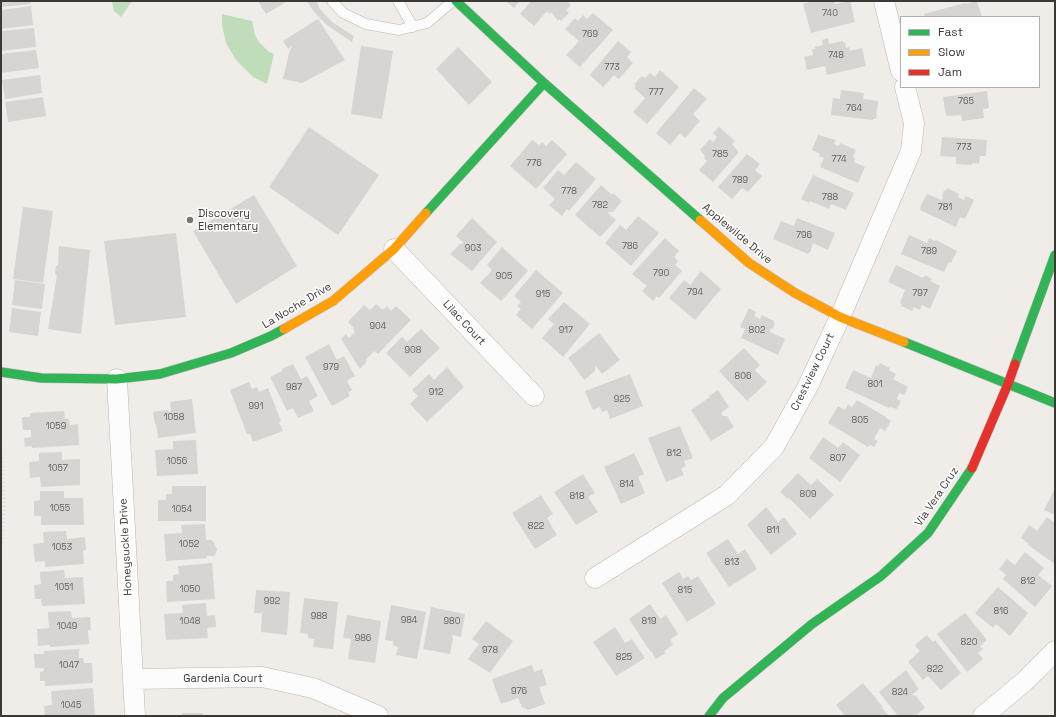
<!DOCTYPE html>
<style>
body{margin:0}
#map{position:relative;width:1056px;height:717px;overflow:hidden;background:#f0ece8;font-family:"Space Grotesk",sans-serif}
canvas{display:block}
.frame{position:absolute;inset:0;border:2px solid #3c3836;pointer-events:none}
.legend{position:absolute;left:900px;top:16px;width:140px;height:72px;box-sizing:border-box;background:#fff;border:1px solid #b1afaf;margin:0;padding:5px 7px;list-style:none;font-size:12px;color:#3c3836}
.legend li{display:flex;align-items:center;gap:8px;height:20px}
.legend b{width:20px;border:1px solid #b1afaf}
</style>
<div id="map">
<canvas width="1056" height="717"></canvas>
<div class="frame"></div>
<ul class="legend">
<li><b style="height:5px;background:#30b455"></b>Fast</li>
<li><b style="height:5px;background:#ff9f0a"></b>Slow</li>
<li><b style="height:5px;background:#e5322d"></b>Jam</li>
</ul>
</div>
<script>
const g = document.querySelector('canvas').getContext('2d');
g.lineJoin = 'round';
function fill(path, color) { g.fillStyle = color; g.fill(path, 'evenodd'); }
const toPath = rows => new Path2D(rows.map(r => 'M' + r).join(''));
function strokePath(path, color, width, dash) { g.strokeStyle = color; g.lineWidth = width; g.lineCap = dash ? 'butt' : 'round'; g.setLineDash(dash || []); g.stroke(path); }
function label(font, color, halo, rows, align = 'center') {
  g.font = font + ' "Space Grotesk",sans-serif'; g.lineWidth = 3; g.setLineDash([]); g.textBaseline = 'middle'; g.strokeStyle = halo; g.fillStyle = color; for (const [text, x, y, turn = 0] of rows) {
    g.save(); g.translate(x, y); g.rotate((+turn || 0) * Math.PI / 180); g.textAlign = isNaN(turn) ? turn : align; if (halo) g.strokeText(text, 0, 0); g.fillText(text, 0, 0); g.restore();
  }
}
const green = toPath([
 [112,1,132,1,121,17,114,11],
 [222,14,252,21,255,35,259,42,269,52,274,54,267,84,253,77,236,60,226,43,222,25]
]);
const building = toPath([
 [1,1,30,1,31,4,1,7],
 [258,1,288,1,266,14],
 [307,1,316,1,320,9,332,22,347,32,354,36,352,42,327,25,314,12],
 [506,1,520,1,514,8],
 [531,1,567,1,571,5,566,10,569,13,561,21,559,19,558,21,551,12,549,14,547,11,534,26,520,14],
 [813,1,834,1,835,4,850,1,855,22,811,33,803,4],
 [977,1,982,17,925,17,924,14,965,3,966,4],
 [31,6,33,25,1,29,1,10],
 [593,13,613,30,580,67,566,55,579,41,565,29,575,18,578,21,583,15,587,19],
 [318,19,345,60,302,83,283,79,289,53,292,46,288,49,283,41],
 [34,28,36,47,1,51,1,31],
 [828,38,829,44,843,41,843,43,845,42,846,48,849,47,850,51,862,48,866,66,827,75,825,66,807,70,804,57,813,55,812,49,815,49,815,47,823,45,822,40],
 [618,41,631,52,627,57,633,63,619,79,614,75,603,87,590,75],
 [361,46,393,51,382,119,351,114],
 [458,47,492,82,469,105,436,69],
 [36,50,39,68,1,73,1,54],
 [660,70,679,87,647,124,633,112,645,98,634,88,636,86,634,85,642,76,645,78,650,73,655,77],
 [40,75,42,93,5,99,2,80],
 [694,88,707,99,693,114,700,121,685,138,680,133,670,145,656,133],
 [841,90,864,93,863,99,878,101,876,119,873,119,873,120,831,115,833,98,840,99],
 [987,91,989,108,983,109,984,118,962,121,961,115,946,116,943,97],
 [43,97,46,116,8,122,5,102],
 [309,127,379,175,338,235,269,187],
 [719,127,735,141,732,144,737,150,738,153,713,182,699,170,707,161,704,158,705,156,700,150,710,139,713,142,717,137,713,133],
 [818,135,836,140,834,144,839,146,840,143,856,150,853,157,855,158,854,162,865,167,858,183,820,167,824,158,819,156,820,154,812,150],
 [942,137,987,140,986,156,980,156,979,164,972,163,972,165,956,164,956,157,940,156],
 [532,140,539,145,542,142,546,146,552,140,567,154,536,189,510,166],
 [747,154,760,164,755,170,762,176,748,192,742,188,732,199,718,187],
 [576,162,596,179,569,211,567,209,562,216,549,205,555,199,543,188,558,170,564,175],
 [813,175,854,193,846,210,831,204,829,209,810,201,809,203,801,199],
 [601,185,612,195,613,193,622,201,613,212,609,212,608,213,616,220,600,237,575,215],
 [947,188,959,194,958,197,964,200,966,196,974,200,965,219,960,217,956,227,920,210,921,205,927,194,942,200,943,197,942,196,944,190,946,191],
 [254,195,297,266,236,304,193,231],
 [23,207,53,211,43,283,13,279],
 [638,216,659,233,631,266,605,243,620,225,626,230],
 [472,218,497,242,472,271,450,254,460,244,464,243,456,236],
 [797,218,835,233,828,250,813,243,810,253,809,252,808,254,773,239,781,221,794,226],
 [176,233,186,317,115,325,104,241],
 [909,235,927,243,929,238,935,241,936,240,957,251,951,263,949,262,944,272,901,254],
 [665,238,679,251,674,257,678,261,675,265,682,271,659,298,657,296,653,301,642,291,647,286,632,274],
 [59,246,90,250,81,334,48,329,57,275,55,274,56,266,58,265],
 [502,247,528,271,501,301,480,283,492,270,487,265],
 [896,265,923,278,925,275,932,279,930,281,940,286,930,309,922,305,920,310,914,307,912,311,901,306,902,304,900,303,905,290,888,282],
 [536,270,563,293,532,329,516,315,521,309,517,306,521,302,514,296],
 [701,271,721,289,695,320,669,298,684,280,690,285],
 [15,280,45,284,42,309,12,305],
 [564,302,590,324,563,357,542,338,554,324,548,319],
 [376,304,383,310,387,306,391,311,396,306,411,320,378,354,374,351,366,360,367,361,360,369,341,339,346,334,349,338,355,332,353,329,354,328,348,322,364,305,370,310],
 [12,308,41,312,38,336,9,332],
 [749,308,756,312,754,316,760,319,762,315,774,321,774,323,775,323,773,329,771,328,770,332,785,339,778,355,741,338,745,329,740,327],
 [421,329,440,348,410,377,386,353,402,337,407,342],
 [599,333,620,360,602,374,596,366,595,367,595,371,584,380,568,358],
 [329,344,337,360,344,356,355,376,347,381,352,390,348,393,350,396,332,406,305,357],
 [744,348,760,365,755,370,767,382,747,401,719,371],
 [880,363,890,368,889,370,896,374,893,379,908,387,904,395,899,393,897,399,901,401,897,409,890,407,889,408,845,388,853,370,871,378,876,365,878,366],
 [293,364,301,379,307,376,318,396,309,401,314,411,298,418,293,408,287,411,270,377,282,371,282,369],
 [447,367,464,387,427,422,410,404,418,396,412,390,429,374,434,380],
 [630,374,643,406,610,419,607,410,602,412,600,407,593,410,585,391],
 [249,382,252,389,257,387,259,392,268,388,281,421,279,422,283,431,253,442,250,434,247,434,230,390],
 [718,390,729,407,721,413,723,416,727,416,734,427,711,441,691,410,710,397,709,396],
 [192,399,196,433,158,438,156,424,155,424,153,412,167,410,169,412,171,411,170,402],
 [857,400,886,417,886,418,891,421,885,431,880,428,874,439,878,441,874,447,870,445,868,447,828,423,838,406,845,410,848,404,852,407],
 [64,411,65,419,69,419,70,425,78,424,79,445,32,448,32,446,25,447,24,438,31,437,31,430,23,430,22,417,30,417,30,413],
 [680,426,693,458,684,461,686,466,681,469,684,475,666,482,648,438],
 [823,437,838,448,843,442,860,455,840,482,809,458],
 [196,440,198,474,157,476,155,450,173,449,173,441],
 [62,452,62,460,80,459,80,485,41,487,40,477,30,478,29,462,39,461,39,453],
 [634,453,644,474,638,477,645,493,621,504,604,467],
 [798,473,811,485,817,479,834,495,810,519,789,498,788,499,780,492],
 [583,474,595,493,588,497,598,512,576,525,554,492],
 [172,486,206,486,206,521,158,521,158,500,166,500,166,494,172,494],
 [1055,488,1055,515,1044,510],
 [40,491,64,491,64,498,83,498,84,525,41,525,41,516,34,516,34,501,40,500],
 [541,495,553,514,547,518,557,535,535,549,512,513],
 [766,507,778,522,784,517,797,534,771,555,747,525],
 [1047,517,1055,523,1055,564,1028,545,1029,544,1021,538,1029,525,1037,531],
 [205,524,206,540,212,540,217,549,215,556,207,556,207,558,166,561,164,534,182,533,181,525],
 [66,531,67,539,85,537,86,550,83,550,84,564,45,567,45,561,35,562,33,544,44,543,43,532],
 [728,539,738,554,745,549,757,569,729,587,706,553],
 [1025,552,1044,568,1038,575,1052,586,1035,607,1003,579,1006,575,999,569,1007,559,1015,565],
 [212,563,215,599,167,602,166,581,173,581,173,575,179,574,178,566],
 [64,570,65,578,83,577,85,604,42,606,41,599,35,599,34,585,41,584,40,572],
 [679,572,683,579,688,576,691,580,698,576,716,604,687,622,662,583],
 [998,587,1028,613,1010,636,996,624,993,628,975,613],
 [256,590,290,592,287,635,261,632,262,613,254,613],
 [304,598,338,602,333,649,313,647,314,639,308,638,308,634,300,633],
 [206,603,207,616,215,615,216,627,207,628,208,638,166,640,164,614,183,613,182,605],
 [650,604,660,619,666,615,678,634,670,640,673,645,664,651,666,653,656,659,651,651,650,651,629,619],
 [391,605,426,612,417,659,396,655,398,647,393,645,393,641,385,640],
 [431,607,465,614,461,637,452,635,452,637,453,638,450,654,423,649],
 [71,611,72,618,90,617,91,630,88,630,89,644,50,647,50,645,38,646,37,629,49,628,48,612],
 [965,613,987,640,980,646,983,649,978,653,983,659,967,672,937,634],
 [347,615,381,621,375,663,348,659,351,639,343,638],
 [486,621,513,641,490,673,468,659,479,644,472,639],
 [615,627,625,643,632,639,645,658,616,676,593,642],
 [927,635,933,642,935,640,961,673,941,690,928,676,923,680,908,662,920,651,915,645],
 [79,649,79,658,83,658,84,663,92,663,93,683,45,686,45,681,40,681,40,672,44,671,44,668,35,668,34,654,44,654,44,651],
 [532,665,534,672,542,669,547,685,539,687,545,704,528,710,522,707,518,698,501,704,492,679],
 [906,670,919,689,912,695,916,696,925,708,916,715,915,714,912,716,898,716,879,692],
 [863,683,883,707,882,708,889,716,845,716,836,705],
 [93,688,95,715,45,716,44,706,52,705,51,691],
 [182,713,203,713,203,716,182,716]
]);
const path = toPath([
 [1,442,4,502,1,556]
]);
const lane = toPath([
 [332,1,343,13,366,24,399,30,427,23,453,1],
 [398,1,413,27]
]);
const street = toPath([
 [884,1,901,71],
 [394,249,534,396],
 [117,379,135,716],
 [595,578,727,495,774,447,808,386,840,317,911,151,914,123,905,87],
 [133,679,262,677,313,688,378,716],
 [983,716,1024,682,1055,651]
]);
const fast = toPath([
 [456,1,544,83,700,220],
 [426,213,544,83],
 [904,342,1055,403],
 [1015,364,1055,255],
 [1,372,41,378,117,379,160,374,231,353,271,336,284,329],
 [709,716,723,698,812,624,881,576,928,533,972,468]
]);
const slow = toPath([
 [700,220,749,263,795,293,840,317,904,342],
 [284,329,333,301,394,249,426,213]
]);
const jam = toPath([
 [972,468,1008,384,1015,364]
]);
const markers = [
 [190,220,4,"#7b7774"]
];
const numberNames = [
 ["740",830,14],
 ["769",590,35],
 ["748",836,56],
 ["773",612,68],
 ["777",656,93],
 ["765",966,102],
 ["764",854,109],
 ["773",964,148],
 ["785",720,155],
 ["774",839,160],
 ["776",534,164],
 ["789",740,181],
 ["778",569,192],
 ["788",830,198],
 ["782",600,206],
 ["781",945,208],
 ["796",804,236],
 ["786",630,247],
 ["903",473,249],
 ["789",929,252],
 ["790",661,274],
 ["905",504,277],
 ["794",695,293],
 ["797",920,294],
 ["915",543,295],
 ["904",378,327],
 ["917",566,331],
 ["802",757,331],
 ["908",413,351],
 ["979",331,368],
 ["806",743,377],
 ["801",875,385],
 ["987",294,388],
 ["912",436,393],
 ["925",622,400],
 ["991",256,407],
 ["1058",174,418],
 ["805",860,421],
 ["1059",56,427],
 ["812",674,454],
 ["807",838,459],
 ["1056",177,462],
 ["1057",58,469],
 ["814",627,485],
 ["809",808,495],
 ["818",577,497],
 ["1055",60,509],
 ["1054",182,510],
 ["822",536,527],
 ["811",773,531],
 ["1052",189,545],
 ["1053",62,548],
 ["813",732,563],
 ["812",1028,582],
 ["1051",64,588],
 ["1050",190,590],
 ["815",685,591],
 ["992",272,602],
 ["816",1001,612],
 ["988",319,617],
 ["984",409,621],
 ["1048",190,622],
 ["980",452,622],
 ["819",649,622],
 ["1049",67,627],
 ["986",363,639],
 ["820",969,643],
 ["978",490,651],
 ["825",624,658],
 ["1047",69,666],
 ["822",935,670],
 ["976",519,692],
 ["824",900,693],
 ["1045",71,706]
];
const poiNames = [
 ["Discovery",198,214],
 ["Elementary",198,227]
];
const streetNames = [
 ["Applewilde Drive",737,234,40],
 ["La Noche Drive",297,306,-31],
 ["Lilac Court",464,323,47],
 ["Crestview Court",813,372,-64],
 ["Via Vera Cruz",937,497,-56],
 ["Honeysuckle Drive",126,547,-93],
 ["Gardenia Court",223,679]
];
fill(green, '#bfddb9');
fill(building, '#d8d4d1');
strokePath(lane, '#bab6b4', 11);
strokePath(street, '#bab6b4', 21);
strokePath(fast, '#bab6b4', 10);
strokePath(slow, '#bab6b4', 10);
strokePath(jam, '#bab6b4', 10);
strokePath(path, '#d8d7d5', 2.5, [1, 3]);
strokePath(lane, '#fdfcfc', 10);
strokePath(street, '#fdfcfc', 20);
strokePath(fast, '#30b455', 9);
strokePath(slow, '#ff9f0a', 9);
strokePath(jam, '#e5322d', 9);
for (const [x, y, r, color] of markers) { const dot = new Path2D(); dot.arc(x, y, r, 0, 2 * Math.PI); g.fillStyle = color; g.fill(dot); strokePath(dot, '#fff', 1.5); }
label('9px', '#66625f', null, numberNames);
label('11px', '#3c3836', '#fff', poiNames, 'left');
label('11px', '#3c3836', '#fff', streetNames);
</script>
